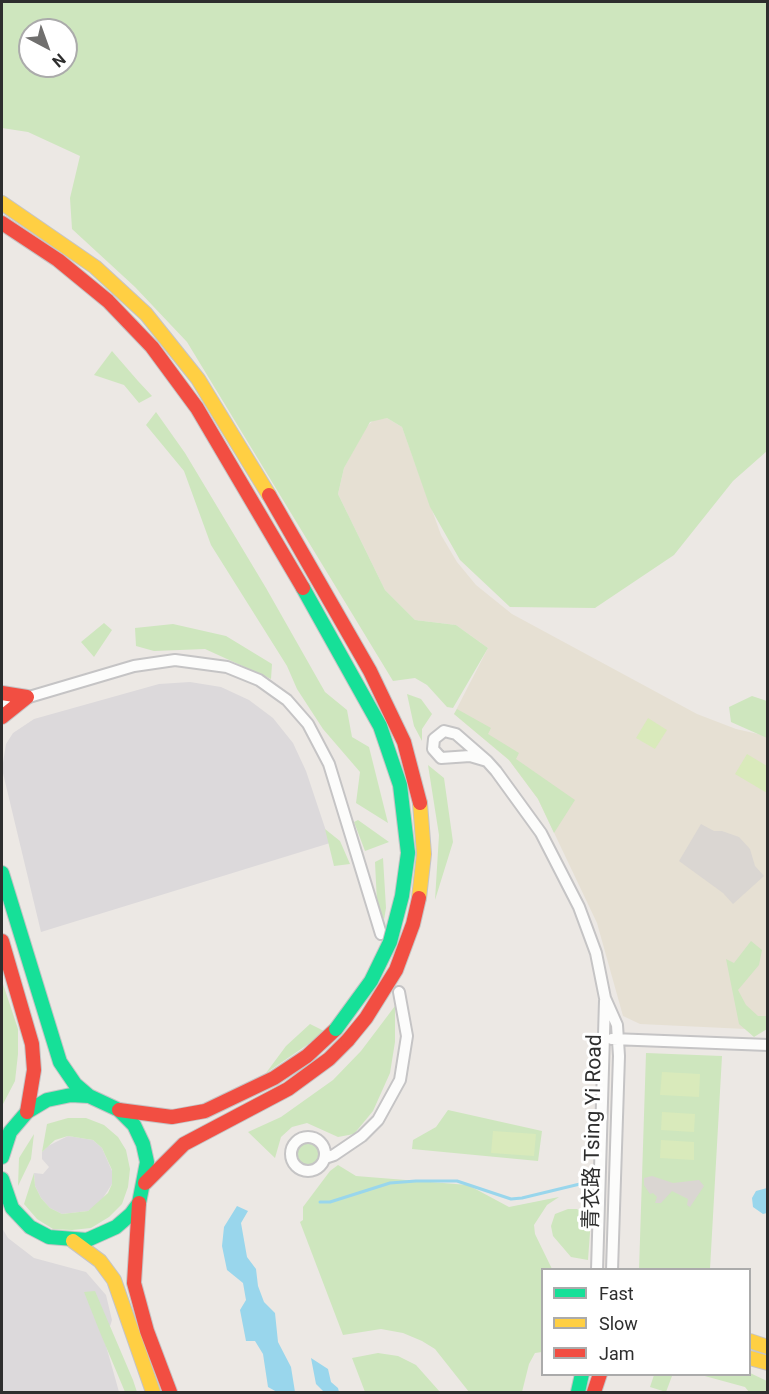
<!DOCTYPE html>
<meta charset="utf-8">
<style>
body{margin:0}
#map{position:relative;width:769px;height:1394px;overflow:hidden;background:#ece8e4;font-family:Roboto,sans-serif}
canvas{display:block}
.frame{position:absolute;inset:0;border:3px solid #2e2e2e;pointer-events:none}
.legend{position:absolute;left:541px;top:1268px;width:210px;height:108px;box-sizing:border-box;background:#fff;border:2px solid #ababab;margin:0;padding:8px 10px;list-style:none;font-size:18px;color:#2e2e2e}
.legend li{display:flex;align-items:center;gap:12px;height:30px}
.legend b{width:30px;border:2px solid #ababab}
.north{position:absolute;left:18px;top:18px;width:60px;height:60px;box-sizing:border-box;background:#fff;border:2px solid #ababab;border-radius:50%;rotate:139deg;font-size:16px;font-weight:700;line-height:24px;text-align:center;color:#2e2e2e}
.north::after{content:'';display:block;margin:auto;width:21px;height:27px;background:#706f6e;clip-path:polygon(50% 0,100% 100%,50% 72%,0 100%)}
</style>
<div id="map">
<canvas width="769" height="1394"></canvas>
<div class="frame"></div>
<ul class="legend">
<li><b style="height:8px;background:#16e098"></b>Fast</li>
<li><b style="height:8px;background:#ffcf43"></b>Slow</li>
<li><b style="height:8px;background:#f24e42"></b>Jam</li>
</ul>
<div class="north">N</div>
</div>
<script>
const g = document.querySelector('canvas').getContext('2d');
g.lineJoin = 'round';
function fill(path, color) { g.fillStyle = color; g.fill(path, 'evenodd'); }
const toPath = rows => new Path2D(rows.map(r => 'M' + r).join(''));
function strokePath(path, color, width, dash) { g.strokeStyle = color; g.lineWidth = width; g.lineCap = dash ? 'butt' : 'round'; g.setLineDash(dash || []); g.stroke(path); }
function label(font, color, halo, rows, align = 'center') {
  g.font = font + ' Roboto,"Noto Sans TC",sans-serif'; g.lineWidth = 6; g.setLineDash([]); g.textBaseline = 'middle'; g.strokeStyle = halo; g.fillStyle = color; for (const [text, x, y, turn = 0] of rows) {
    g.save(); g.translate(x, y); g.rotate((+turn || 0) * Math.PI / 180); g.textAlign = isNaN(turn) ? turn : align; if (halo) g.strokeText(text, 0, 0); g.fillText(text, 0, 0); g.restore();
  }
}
const industrial = toPath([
 [190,682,221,687,249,700,273,718,293,743,306,771,330,843,41,932,2,769,6,744,13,733,34,719,159,684],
 [68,1136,93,1140,102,1148,112,1171,112,1184,99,1204,88,1211,62,1214,50,1208,41,1198,35,1186,34,1173,43,1174,49,1167,42,1159,42,1152,48,1146],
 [2,1228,8,1238,34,1258,86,1272,106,1295,112,1320,105,1342,119,1392,2,1392]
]);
const education = toPath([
 [387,418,402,427,441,535,457,562,476,585,512,614,697,714,736,729,767,736,767,1030,640,1024,623,1016,597,923,538,799,509,760,454,714,488,648,456,625,415,620,385,590,338,494,344,468,366,427,375,419]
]);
const green = toPath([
 [2,2,767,2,767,451,733,481,674,555,595,608,510,607,460,560,430,507,402,427,387,418,370,422,344,468,338,494,385,590,415,620,456,625,488,648,453,708,447,707,427,685,415,678,393,681,187,342,135,287,72,229,70,198,80,156,28,132,2,128],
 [30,30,66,30,66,66,30,66],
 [112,351,138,381,152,396,139,403,124,385,94,375],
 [156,412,185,453,266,588,325,692,347,710,352,737,369,747,388,823,356,803,360,772,323,729,297,689,287,666,211,545,184,471,146,425],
 [104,623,112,630,94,657,81,642],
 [173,624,226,636,272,664,271,679,205,649,154,651,136,646,135,628],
 [407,694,421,699,432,714,422,729,422,741,414,726],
 [752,696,767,701,767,738,731,722,729,707],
 [457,709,491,728,488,734,519,753,516,759,575,800,554,833,538,799,509,760,454,714],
 [428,765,444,778,453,842,435,900,439,835],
 [358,820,389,842,365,851,354,822],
 [325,829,340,841,350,864,334,866],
 [383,858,386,908,384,920,377,903,375,862],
 [751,941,762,950,759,965,738,990,746,1005,758,1016,767,1016,767,1029,754,1037,739,1024,726,959,734,963],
 [2,981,18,1029,18,1054,15,1081,2,1106],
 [395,1006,395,1042,390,1073,373,1111,354,1134,338,1137,307,1123,292,1127,281,1137,275,1158,248,1132,281,1117,333,1080,361,1051],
 [310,1024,326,1032,266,1073,286,1046],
 [646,1053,722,1056,710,1269,639,1270],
 [448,1110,542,1131,538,1161,412,1149,413,1140,436,1127],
 [68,1118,86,1118,104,1125,118,1137,126,1150,130,1169,128,1187,122,1204,109,1217,91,1228,72,1230,53,1229,37,1219,24,1204,34,1173,35,1186,41,1198,50,1208,62,1214,88,1211,108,1193,112,1184,112,1170,102,1148,93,1140,68,1136,55,1140,42,1152,47,1124],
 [34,1134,31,1159,18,1186,19,1158],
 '295 1153a13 13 0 1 1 26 0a13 13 0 1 1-26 0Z',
 [338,1165,356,1176,468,1185,509,1207,559,1197,547,1205,534,1225,535,1234,552,1269,542,1270,542,1352,535,1353,529,1364,522,1392,469,1392,435,1349,422,1341,403,1333,381,1329,343,1335,300,1222,303,1220,303,1207,330,1171],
 [568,1209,577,1209,591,1219,588,1260,571,1257,553,1236,551,1226,555,1214],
 [95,1291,133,1380,137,1392,125,1392,99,1330,84,1292],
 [378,1353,398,1356,416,1365,440,1392,365,1392,352,1358],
 [750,1373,767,1381,767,1392,749,1392,745,1387,701,1375],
 [654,1375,672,1376,666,1392,650,1387]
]);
const pitch = toPath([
 [648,718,667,730,655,749,636,738],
 [747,754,767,766,767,793,735,774],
 [662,1072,700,1074,699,1097,660,1095],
 [662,1112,695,1114,694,1132,661,1130],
 [493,1131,536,1134,534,1156,491,1153],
 [661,1140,694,1142,694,1160,660,1158]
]);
const plaza = toPath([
 [701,824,714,831,722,831,739,837,750,849,755,866,764,876,733,904,723,893,679,861],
 [652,1176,673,1183,699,1180,704,1186,690,1207,687,1205,688,1199,672,1191,661,1203,655,1203,657,1197,653,1193,650,1194,644,1185,644,1178]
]);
const water = toPath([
 [767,1188,767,1213,763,1214,753,1207,752,1198,756,1191],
 [237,1206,248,1211,241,1223,247,1257,256,1269,258,1286,264,1302,275,1313,278,1342,291,1367,295,1392,277,1392,268,1387,263,1354,255,1341,246,1341,240,1310,246,1300,243,1283,227,1270,222,1246,224,1227],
 [311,1358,328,1369,331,1382,338,1388,339,1392,324,1392,316,1384]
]);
const stream = toPath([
 [320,1202,330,1202,390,1183,416,1181,457,1181,511,1199,522,1198,584,1183]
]);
const street = toPath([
 [2,705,134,666,175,660,227,667,259,680,287,700,308,724,329,764,381,934],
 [487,761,470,756,441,758,433,749,434,739,444,731,456,734,487,761,496,771,541,833,579,907,596,953,605,998,617,1025,619,1056,612,1270],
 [612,1039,768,1045],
 '291 1154a17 17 0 1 1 34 0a17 17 0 1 1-34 0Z',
 [325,1158,334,1155,362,1136,378,1120,400,1080,407,1036,399,992],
 [597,1270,605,1001]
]);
const fast = toPath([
 [303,588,380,726,400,785,408,853],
 [2,873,60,1062,75,1084,89,1096],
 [2,1157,10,1132,27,1112,47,1100,71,1095,89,1096,119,1110,134,1125,143,1144,147,1162,139,1203,131,1214,116,1227,87,1240,49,1237,30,1227,12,1208,2,1179],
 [578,1392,582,1374]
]);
const slow = toPath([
 [2,203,95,267,146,314,198,379,269,495],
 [419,898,424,854,420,803],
 [73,1241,100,1261,114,1280,153,1392],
 [750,1341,768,1347],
 [750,1358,768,1363]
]);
const jam = toPath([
 [2,223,58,260,108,301,152,347,197,408,303,588],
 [269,495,370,671,404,742,420,803],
 [2,693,27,697],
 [2,717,27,697],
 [2,941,32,1044,34,1070,27,1112],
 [119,1110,172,1117,205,1111,274,1078,307,1056,336,1029],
 [145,1183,184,1144,288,1089,329,1059,348,1040],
 [139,1203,134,1283,147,1331,170,1392],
 [594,1392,600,1374]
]);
const fastBridge = toPath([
 [336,1029,371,981,390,942,402,896,408,853]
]);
const jamBridge = toPath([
 [348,1040,366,1018,396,970,413,924,419,898]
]);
const streetNames = [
 ["青衣路 Tsing Yi Road",594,1132,-89]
];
fill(industrial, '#dcd9db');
fill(education, '#e6e0d3');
fill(green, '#cee6be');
fill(pitch, '#d9eabb');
fill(plaza, '#dad6d2');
fill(water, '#99d6ec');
strokePath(stream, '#99d6ec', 3);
strokePath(street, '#c5c4c5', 14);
strokePath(fast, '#c5c4c5', 16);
strokePath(slow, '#c5c4c5', 16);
strokePath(jam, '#c5c4c5', 16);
strokePath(street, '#fcfcfb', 10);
strokePath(fast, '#16e098', 14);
strokePath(slow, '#ffcf43', 14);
strokePath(jam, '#f24e42', 14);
strokePath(fastBridge, '#c6c5c4', 16, []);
strokePath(jamBridge, '#c6c5c4', 16, []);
strokePath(fastBridge, '#16e098', 14);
strokePath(jamBridge, '#f24e42', 14);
label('21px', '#2e2e2e', '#fff', streetNames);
</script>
